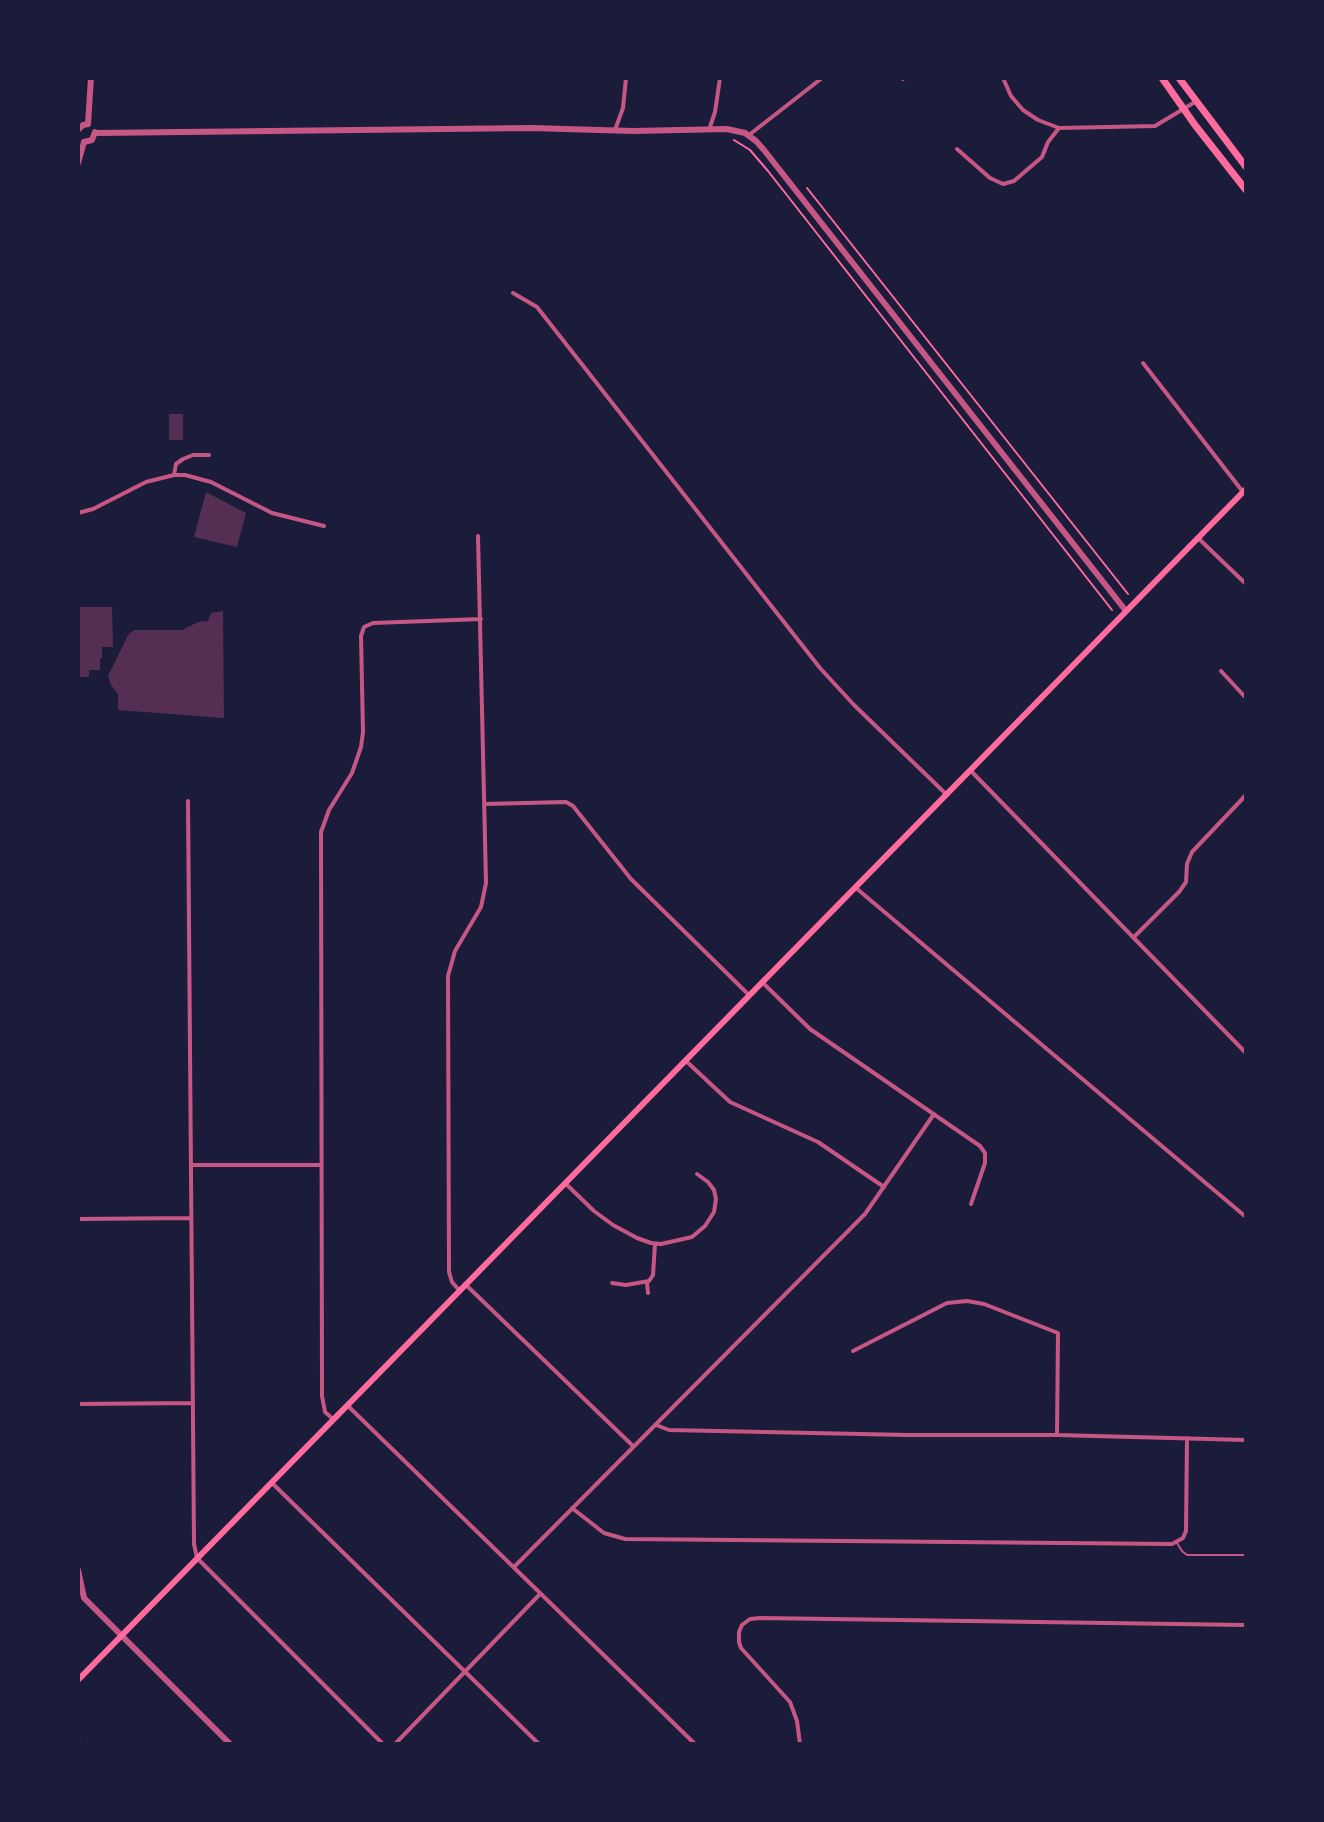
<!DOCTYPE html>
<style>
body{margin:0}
#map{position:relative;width:1324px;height:1822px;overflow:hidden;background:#1b1b3a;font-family:"PT Sans",sans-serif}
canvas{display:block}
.frame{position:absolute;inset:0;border:80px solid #1b1b3a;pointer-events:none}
</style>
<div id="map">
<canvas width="1324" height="1822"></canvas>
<div class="frame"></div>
</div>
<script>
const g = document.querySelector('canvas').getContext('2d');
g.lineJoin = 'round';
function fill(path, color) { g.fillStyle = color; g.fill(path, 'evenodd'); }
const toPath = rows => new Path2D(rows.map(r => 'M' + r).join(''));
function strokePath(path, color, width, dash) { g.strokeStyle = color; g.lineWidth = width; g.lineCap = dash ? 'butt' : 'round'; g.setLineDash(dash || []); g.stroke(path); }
const building = toPath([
 [169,414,183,414,183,440,169,440],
 [206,492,246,513,237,547,194,537],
 [78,607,112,607,113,647,102,647,102,658,100,658,100,670,89,670,89,677,78,677],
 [223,611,224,718,118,710,118,694,111,685,108,676,128,635,134,630,182,630,198,622,208,621,211,613]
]);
const path = toPath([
 [734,140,750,150,768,171,1112,610],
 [807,188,1128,594]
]);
const service = toPath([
 [1177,1543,1182,1551,1187,1555,1246,1555]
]);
const minor = toPath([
 [1003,78,1011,96,1023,110,1038,120,1059,128,1155,126,1195,102],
 [903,79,903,78],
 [615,130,623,108,626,78],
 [709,130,715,112,720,78],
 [749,135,822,78],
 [957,149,990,178,1003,184,1014,181,1042,157,1048,142,1059,128],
 [513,293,537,307,820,668,854,705,947,795],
 [1143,363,1243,492],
 [174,475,176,464,183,459,193,455,209,455],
 [78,513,93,509,146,482,174,475,185,475,211,482,272,513,324,526],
 [1198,538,1246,584],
 [1221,671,1246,698],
 [971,771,1246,1053],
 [188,801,194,1544,197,1558,383,1744],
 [485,804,566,802,573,806,631,879,749,995],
 [856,888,1246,1217],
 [1134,937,1179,892,1186,882,1187,864,1192,852,1246,795],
 [762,982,810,1029,980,1146,985,1153,985,1163,971,1204],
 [686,1061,730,1102,818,1142,884,1187],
 [192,1165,321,1165],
 [565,1183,594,1211,613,1225,637,1238,651,1243,661,1244,692,1237,705,1226,714,1212,716,1199,714,1190,708,1182,697,1174],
 [78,1219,191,1218],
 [612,1283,626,1285,649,1281,653,1275,655,1244],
 [647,1283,648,1293],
 [465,1284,633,1446],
 [459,1290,452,1282,449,1272,448,976,455,951,481,907,486,883,478,536],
 [853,1351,947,1303,967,1301,984,1304,1058,1333,1057,1435],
 [78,1404,192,1403],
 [347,1405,695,1744],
 [333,1419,325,1412,322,1396,321,832,329,810,352,773,361,747,363,732,361,636,364,627,373,623,481,619],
 [656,1425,669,1430,908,1435,1057,1435,1246,1440],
 [272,1483,539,1744],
 [572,1508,604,1533,625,1539,1172,1544,1183,1538,1186,1531,1187,1438],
 [514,1567,865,1214,934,1114],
 [78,1742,80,1744],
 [395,1744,540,1594],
 [800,1744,797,1721,790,1702,741,1648,739,1642,739,1632,742,1625,750,1619,760,1618,1246,1625]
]);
const tertiary = toPath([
 [88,124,91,78],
 [78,130,83,125,88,124],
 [96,133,531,128,633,131,727,129,745,133,756,141,764,150,1126,611],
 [84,142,92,140,95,132],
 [78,163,84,142],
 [78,1570,84,1598,230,1744]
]);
const secondary = toPath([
 [78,1680,1246,489]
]);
const primary = toPath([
 [1162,78,1195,125,1246,190],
 [1179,78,1246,167]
]);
fill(building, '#542f53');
strokePath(path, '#ff6b9d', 2);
strokePath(service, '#c65784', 2);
strokePath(minor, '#c65784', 4);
strokePath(tertiary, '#c65784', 6);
strokePath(secondary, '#ff6b9d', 6);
strokePath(primary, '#ff6b9d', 7);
</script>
